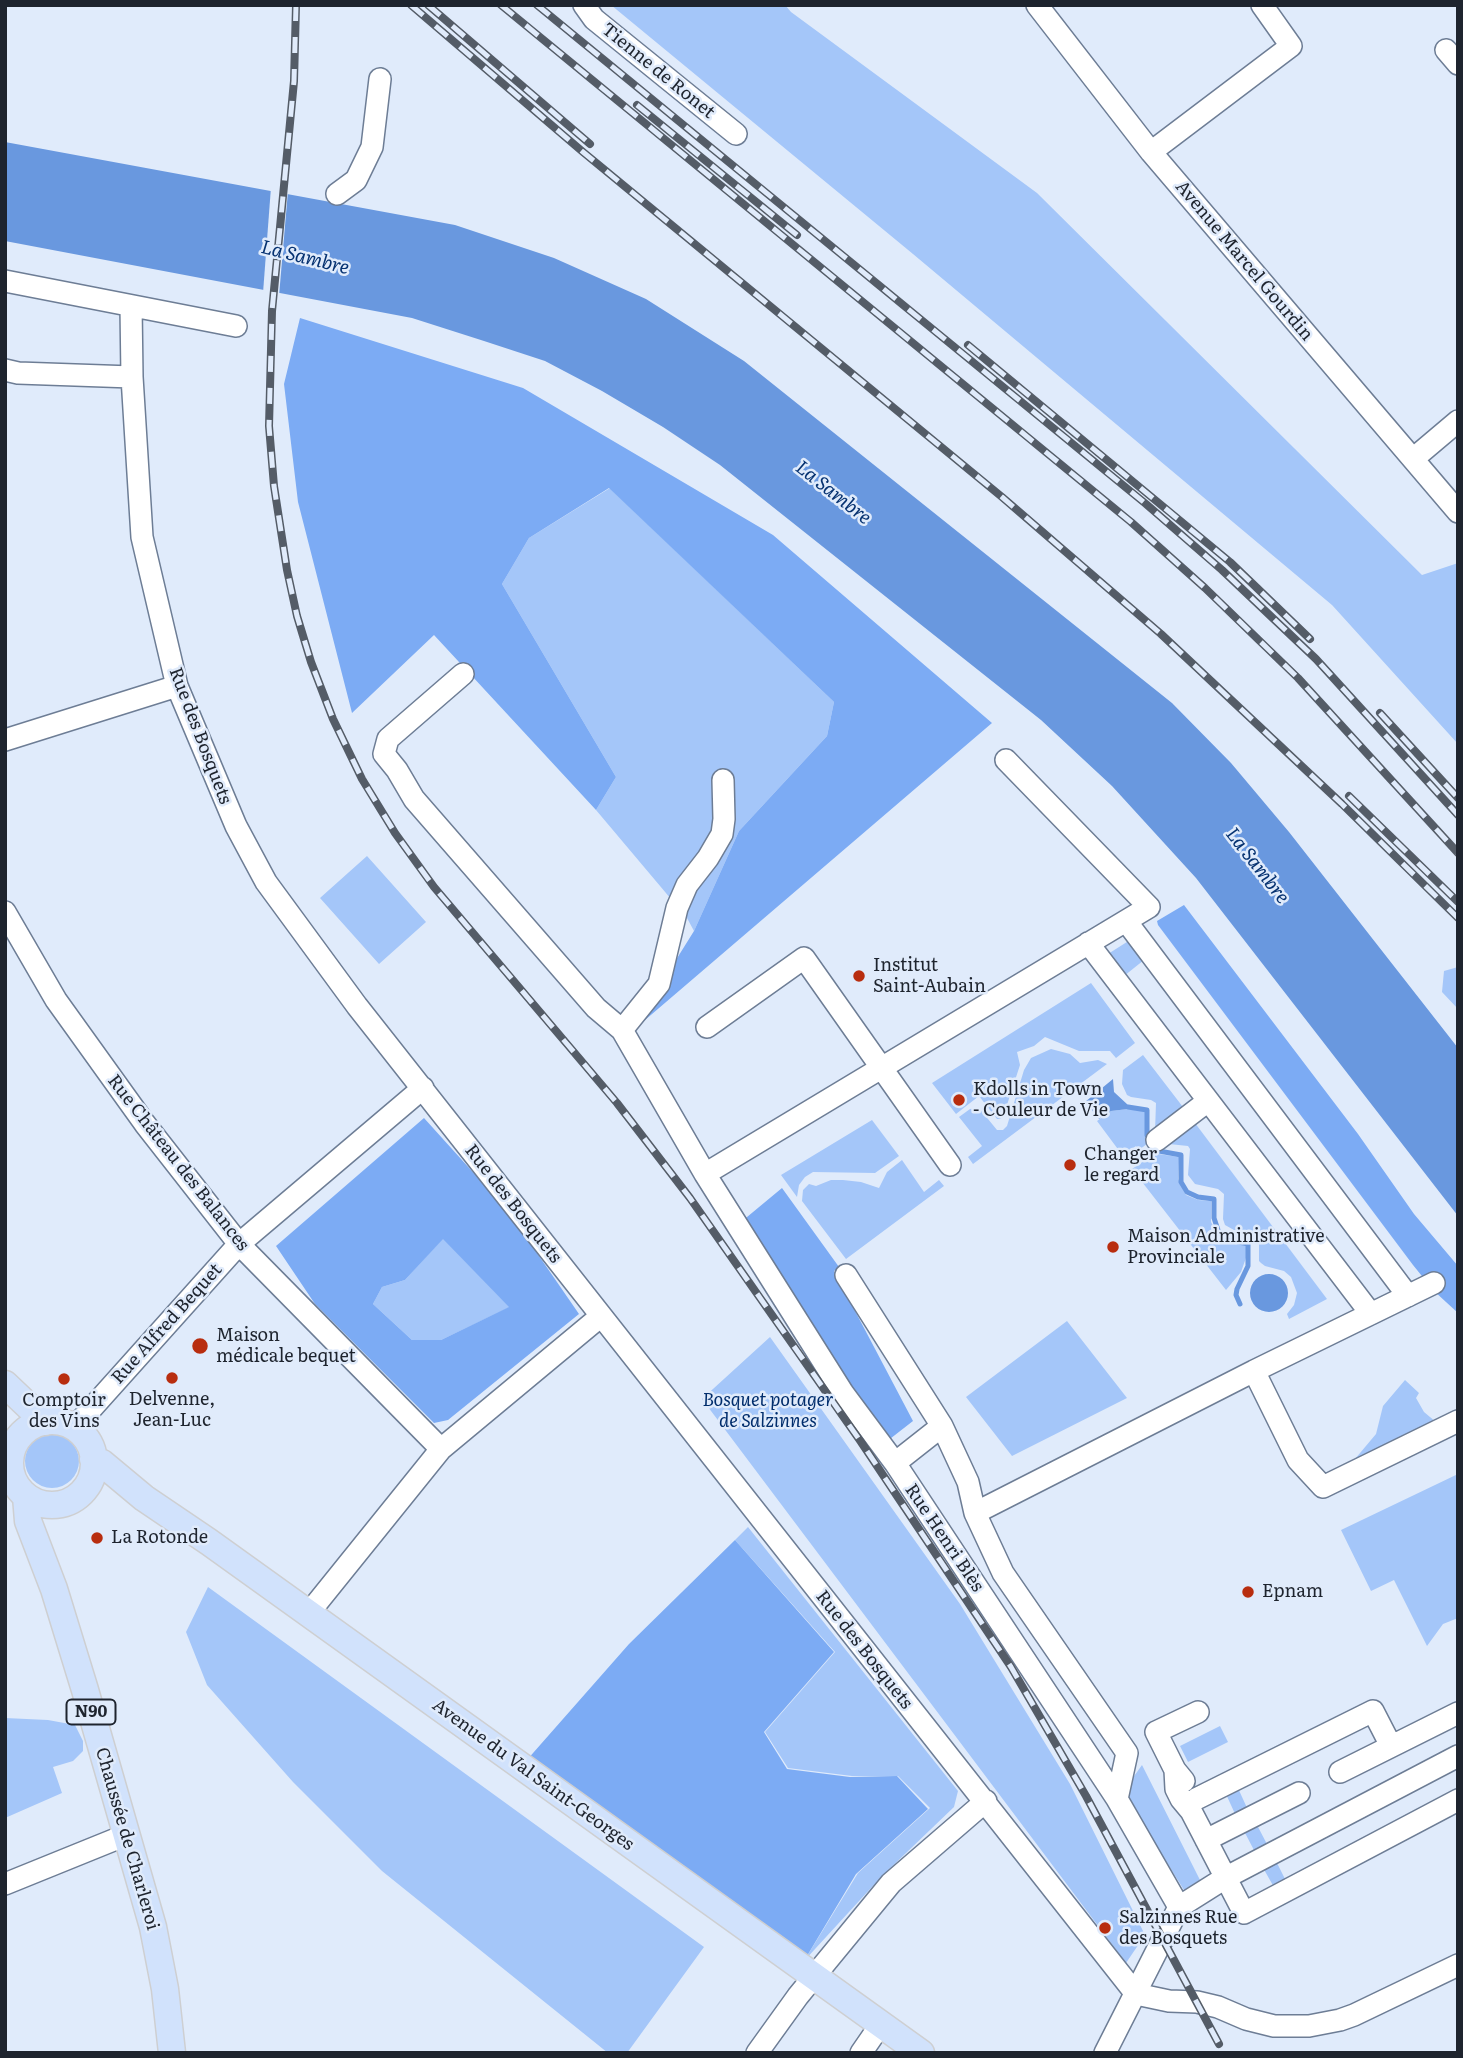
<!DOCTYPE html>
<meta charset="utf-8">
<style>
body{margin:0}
#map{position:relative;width:1463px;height:2058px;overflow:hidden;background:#e0ebfb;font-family:Literata,serif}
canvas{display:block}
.frame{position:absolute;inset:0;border:7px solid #1e242e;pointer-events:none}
</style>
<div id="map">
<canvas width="1463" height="2058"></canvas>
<div class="frame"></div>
</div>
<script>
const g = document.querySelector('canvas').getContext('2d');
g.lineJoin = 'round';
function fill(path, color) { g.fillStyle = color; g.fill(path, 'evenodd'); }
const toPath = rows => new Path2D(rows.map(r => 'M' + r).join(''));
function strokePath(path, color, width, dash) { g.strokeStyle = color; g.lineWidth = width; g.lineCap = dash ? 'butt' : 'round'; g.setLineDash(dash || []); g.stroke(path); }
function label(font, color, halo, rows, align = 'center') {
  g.font = font + ' Literata,serif'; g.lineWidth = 5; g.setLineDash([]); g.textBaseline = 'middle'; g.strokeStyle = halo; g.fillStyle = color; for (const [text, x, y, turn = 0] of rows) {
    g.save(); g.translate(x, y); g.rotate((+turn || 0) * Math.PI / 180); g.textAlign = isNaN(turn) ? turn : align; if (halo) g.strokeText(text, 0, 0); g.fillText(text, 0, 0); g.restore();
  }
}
const green = toPath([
 [611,5,785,5,791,12,1037,193,1422,575,1458,563,1458,744,1332,605,913,254],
 [610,488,834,702,827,736,739,831,694,931,687,918,596,810,616,777,502,584,529,538],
 [367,856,426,922,379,964,320,898],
 [1130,940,1144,960,1124,976,1108,954],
 [1458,967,1458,1009,1442,992,1444,971],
 [1091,983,1135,1043,1116,1058,1110,1051,1079,1051,1045,1037,1034,1046,1017,1052,1020,1065,1003,1117,1000,1119,997,1119,979,1096,956,1114,932,1083],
 [1051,1049,1070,1054,1080,1063,1098,1060,1107,1064,973,1164,968,1157,982,1146,959,1117,970,1109,979,1108,997,1130,1003,1130,1007,1126,1024,1070,1031,1058],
 [1143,1055,1186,1111,1155,1132,1156,1103,1151,1100,1131,1097,1127,1095,1122,1084,1123,1070],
 [1128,1109,1145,1111,1145,1136,1147,1138,1150,1135,1152,1140,1139,1150,1136,1146,1123,1156,1097,1121,1111,1111],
 [1192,1119,1327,1299,1289,1319,1287,1314,1294,1305,1297,1293,1291,1277,1284,1271,1265,1266,1261,1263,1259,1261,1259,1241,1256,1235,1234,1230,1225,1225,1223,1219,1224,1194,1218,1189,1195,1184,1188,1175,1190,1149,1188,1146,1169,1144],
 [872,1120,899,1156,875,1173,813,1172,805,1177,799,1185,797,1197,781,1175],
 [1157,1145,1159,1148,1156,1151,1158,1154,1179,1157,1178,1179,1186,1195,1198,1200,1211,1201,1211,1222,1220,1238,1232,1243,1247,1246,1247,1255,1241,1272,1226,1290,1132,1169,1145,1160,1143,1156],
 [902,1160,924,1192,939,1180,944,1186,846,1259,802,1201,803,1190,809,1184,816,1186,831,1180,843,1180,861,1182,879,1188,887,1172],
 [443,1238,510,1307,441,1340,412,1340,373,1304,382,1287,405,1280],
 [1067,1321,1127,1398,1012,1456,966,1397],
 [770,1337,960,1604,1070,1784,1145,1935,1126,1963,702,1399],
 [1405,1380,1419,1393,1416,1398,1424,1412,1436,1422,1355,1459,1376,1434,1383,1406],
 '25 1461a27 27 0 1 1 54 0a27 27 0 1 1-54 0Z',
 [1458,1474,1458,1618,1443,1624,1427,1646,1394,1580,1371,1591,1341,1530],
 [748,1527,958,1791,954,1807,882,1876,804,1961,858,1873,930,1808,898,1776,852,1776,788,1768,765,1732,835,1652,735,1540],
 [208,1587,704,1947,627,2053,608,2053,382,1871,293,1782,207,1685,186,1632],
 [5,1718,48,1720,75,1725,83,1741,83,1751,73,1761,53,1767,62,1793,5,1818],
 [1220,1726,1228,1742,1188,1762,1180,1746],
 [1142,1765,1200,1880,1184,1890,1130,1804,1129,1795,1132,1779],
 [1237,1786,1248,1810,1236,1816,1225,1792],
 [1257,1825,1269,1848,1256,1854,1244,1831],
 [1275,1859,1287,1883,1275,1889,1262,1866]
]);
const forest = toPath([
 [300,318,523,388,773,535,992,723,631,1032,694,931,739,831,827,736,834,702,609,488,529,538,502,584,616,777,596,810,434,635,352,713,298,502,284,384],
 [1184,905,1358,1134,1414,1214,1458,1266,1458,1313,1434,1291,1413,1265,1158,925,1157,921],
 [424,1118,508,1211,579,1314,448,1420,434,1423,315,1304,276,1246],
 [443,1239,509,1307,441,1340,412,1340,373,1304,382,1287,405,1280],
 [782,1188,839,1267,834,1271,913,1421,886,1442,741,1222],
 [735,1540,834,1652,764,1732,787,1769,850,1777,897,1776,928,1809,856,1874,804,1961,526,1761,629,1644]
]);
const water = toPath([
 [5,142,455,225,554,258,646,299,744,361,1172,703,1231,763,1289,832,1458,1048,1458,1216,1196,878,1112,786,1041,720,720,465,663,427,602,391,545,361,484,341,412,318,5,241],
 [1113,1079,1114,1092,1128,1105,1128,1109,1111,1111,1099,1119,1085,1102],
 '1250 1293a19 19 0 1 1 38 0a19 19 0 1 1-38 0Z'
]);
const pier = toPath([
 [271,187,288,191,279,296,263,293]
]);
const stream = toPath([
 [1128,1107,1147,1110,1147,1135],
 [1159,1151,1181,1155,1181,1182,1187,1192,1198,1197,1214,1199,1214,1218,1219,1233,1230,1240,1248,1244,1248,1266,1237,1289,1236,1295,1240,1304]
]);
const minor = toPath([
 [584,5,594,19,736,134],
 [1037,5,1151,152,1458,512],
 [1446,50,1458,64],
 [1151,152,1291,46,1262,5],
 [337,194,356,180,372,147,380,79],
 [5,281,236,326],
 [131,306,132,377,142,537,177,686,236,826,266,882,357,1006,1136,1994],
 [5,370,18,373,132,377],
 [1413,459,1458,421],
 [463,674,388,739,384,754,397,770,414,799,596,1008,622,1030,705,1174,843,1393,895,1463,1117,1799,1179,1907,1105,2053],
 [5,740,177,686],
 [5,912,56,1000,145,1124,239,1244,441,1449],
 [1126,921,1408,1296],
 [1088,943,1371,1314],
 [707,1027,804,958,950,1165],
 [622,1030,659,984,677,908,687,885,708,858,722,834,724,819,723,780],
 [1157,1140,1208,1101],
 [705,1174,1149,907,1006,760],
 [846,1275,942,1426],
 [1254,1371,1434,1283],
 [74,1428,239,1244,423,1088],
 [895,1463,942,1426,968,1482,975,1513],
 [308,1614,441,1449,601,1316],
 [1175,1770,1176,1789,1181,1799,1191,1811,1244,1913,1458,1800],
 [1340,1772,1458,1713],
 [1184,1781,1175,1770,1156,1732,1198,1712],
 [1117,1799,1127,1753,1003,1573,975,1513,1254,1371,1298,1460,1323,1487,1458,1421],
 [1196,1799,1373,1711,1391,1746],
 [1206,1840,1299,1793],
 [5,1884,126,1835],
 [1179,1907,1225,1878,1458,1756],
 [1136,1994,1169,2001,1197,2002,1218,2007,1246,2019,1274,2026,1309,2026,1340,2020,1354,2015,1458,1965],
 [757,2053,798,1996,891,1883,986,1801],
 [861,2053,881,2024]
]);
const major = toPath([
 [5,1384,45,1422],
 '10 1463a42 42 0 1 1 84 0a42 42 0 1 1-84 0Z',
 [93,1459,102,1463,144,1498,209,1542,921,2053],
 [26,1496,28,1521,54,1589,85,1690,153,1927,165,1989,172,2053]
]);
const rail = toPath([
 [296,5,294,81,272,311,269,426,274,486,287,570,297,616,311,662,333,719,362,779,395,833,434,887,617,1103,690,1198,861,1442,1011,1667,1086,1796,1219,2044],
 [411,5,583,152,1002,497,1161,634,1342,804,1458,918],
 [428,5,590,144],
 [501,5,1131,522,1205,588,1298,678,1458,853],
 [537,5,1146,504,1222,570,1316,659,1458,815],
 [637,105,797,235],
 [968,345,1230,562,1310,639],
 [1380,713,1458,798],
 [1349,796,1458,902]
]);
const markers = [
 [859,976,7,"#b82d0f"],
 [959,1100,7,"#b82d0f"],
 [1070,1165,7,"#b82d0f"],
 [1113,1247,7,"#b82d0f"],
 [200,1346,9,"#b82d0f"],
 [172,1378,7,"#b82d0f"],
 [64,1379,7,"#b82d0f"],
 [97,1538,7,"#b82d0f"],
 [1248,1592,7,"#b82d0f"],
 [1105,1928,7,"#b82d0f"]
];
const shields = [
 [91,1712,49]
];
const shieldNames = [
 ["N90",91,1712]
];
const streetNames = [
 ["Tienne de Ronet",658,71,39],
 ["Avenue Marcel Gourdin",1244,261,50],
 ["Rue des Bosquets",200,736,69],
 ["Rue Château des Balances",178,1163,52],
 ["Rue des Bosquets",513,1204,52],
 ["Rue Alfred Bequet",167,1324,-48],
 ["Rue Henri Blès",944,1538,56],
 ["Rue des Bosquets",864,1650,52],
 ["Avenue du Val Saint-Georges",533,1775,36],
 ["Chaussée de Charleroi",127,1839,74]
];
const poiNames = [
 ["Institut",873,966],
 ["Saint-Aubain",873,987],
 ["Kdolls in Town",973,1090],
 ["- Couleur de Vie",973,1111],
 ["Changer",1084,1155],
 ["le regard",1084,1176],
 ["Maison Administrative",1127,1237],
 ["Provinciale",1127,1258],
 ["Maison",216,1336],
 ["médicale bequet",216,1357],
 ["Delvenne,",172,1400,"center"],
 ["Jean-Luc",172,1421,"center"],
 ["Comptoir",64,1401,"center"],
 ["des Vins",64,1422,"center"],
 ["La Rotonde",111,1538],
 ["Epnam",1262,1592],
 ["Salzinnes Rue",1119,1918],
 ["des Bosquets",1119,1939]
];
const parkNames = [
 ["Bosquet potager",768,1401],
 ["de Salzinnes",768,1422]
];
const waterNames = [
 ["La Sambre",305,258,14],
 ["La Sambre",833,493,38],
 ["La Sambre",1257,866,52]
];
fill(green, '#a4c6f9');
fill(forest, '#7cabf4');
fill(water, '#6998df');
fill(pier, '#e0ebfb');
strokePath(stream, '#6998df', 5);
strokePath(minor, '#6d7d95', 24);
strokePath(major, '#cecfd1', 29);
strokePath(minor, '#fff', 21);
strokePath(major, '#d1e2fc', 26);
strokePath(rail, '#545c67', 8);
strokePath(rail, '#e0ebfb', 5, [16]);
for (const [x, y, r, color] of markers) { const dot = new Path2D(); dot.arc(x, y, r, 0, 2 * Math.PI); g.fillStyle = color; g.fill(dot); strokePath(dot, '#e0ebfb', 2.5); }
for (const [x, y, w] of shields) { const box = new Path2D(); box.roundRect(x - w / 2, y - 12.5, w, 25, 5); g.fillStyle = '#e0ebfb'; g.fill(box); strokePath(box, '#1e242e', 2); }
label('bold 16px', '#1e242e', null, shieldNames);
label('18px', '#1e242e', '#e0ebfb', streetNames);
label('18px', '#1e242e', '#e0ebfb', poiNames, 'left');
label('italic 18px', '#012d6c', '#e0ebfb', parkNames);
label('italic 19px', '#063271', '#e0ebfb', waterNames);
</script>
